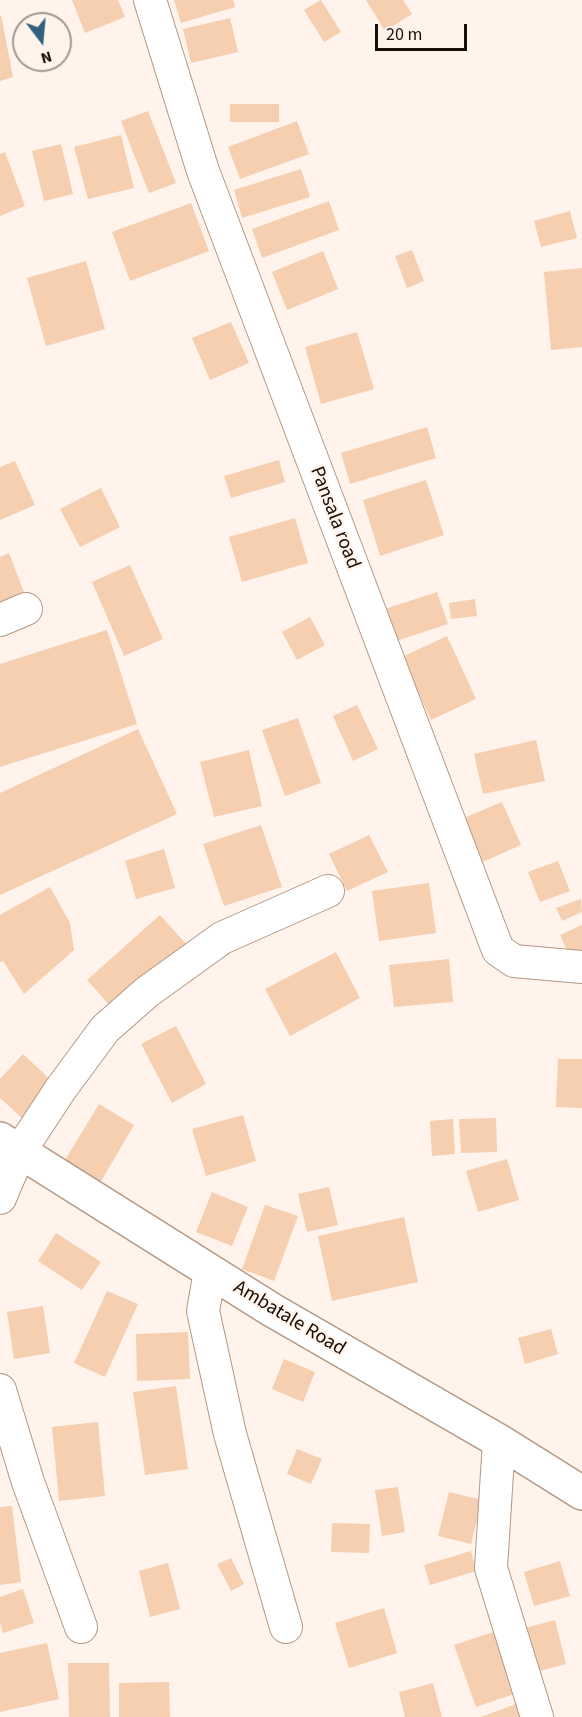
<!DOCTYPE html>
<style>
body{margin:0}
#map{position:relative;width:582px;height:1717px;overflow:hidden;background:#fff3eb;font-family:"Source Sans 3",sans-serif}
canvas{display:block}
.north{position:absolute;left:12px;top:12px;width:60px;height:60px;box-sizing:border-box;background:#fff3eb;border:2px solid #a39890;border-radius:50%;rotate:164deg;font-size:16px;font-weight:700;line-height:24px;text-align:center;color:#180f08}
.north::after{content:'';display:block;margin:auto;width:21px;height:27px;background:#31617f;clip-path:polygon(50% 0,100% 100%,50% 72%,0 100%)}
.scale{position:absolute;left:375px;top:24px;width:92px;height:27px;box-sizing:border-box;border:3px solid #180f08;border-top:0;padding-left:8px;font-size:18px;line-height:21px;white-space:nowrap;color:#180f08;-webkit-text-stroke:4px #fff3eb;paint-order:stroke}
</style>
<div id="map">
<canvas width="582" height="1717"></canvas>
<div class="north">N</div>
<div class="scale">20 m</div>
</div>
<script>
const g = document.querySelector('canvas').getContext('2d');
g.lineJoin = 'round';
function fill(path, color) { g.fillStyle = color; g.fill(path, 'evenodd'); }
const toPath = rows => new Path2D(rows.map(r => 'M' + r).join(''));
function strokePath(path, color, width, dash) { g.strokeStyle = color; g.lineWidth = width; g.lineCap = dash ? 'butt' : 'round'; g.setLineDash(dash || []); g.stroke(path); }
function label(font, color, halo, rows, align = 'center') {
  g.font = font + ' "Source Sans 3",sans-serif'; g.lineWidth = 4.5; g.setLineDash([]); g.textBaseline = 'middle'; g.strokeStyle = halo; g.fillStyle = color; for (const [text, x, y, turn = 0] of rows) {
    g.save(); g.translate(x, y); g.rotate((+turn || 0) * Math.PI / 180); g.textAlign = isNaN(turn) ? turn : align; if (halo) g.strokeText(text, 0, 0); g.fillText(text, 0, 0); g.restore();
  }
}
const building = toPath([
 [72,0,118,0,125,17,85,33],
 [174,0,233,0,235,7,181,23],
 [321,0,341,32,324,42,304,10],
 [366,0,403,0,412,14,385,31],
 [1,15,13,77,0,81,0,16],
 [230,18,238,52,191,63,183,29],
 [230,104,279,104,279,122,230,122],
 [148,111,176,183,149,193,121,121],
 [297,121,309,154,240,179,228,147],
 [121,135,134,188,88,199,74,147],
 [61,144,73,194,44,201,32,151],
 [5,152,25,206,0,216,0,154],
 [301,169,310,197,242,218,234,190],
 [329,201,339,230,262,258,252,229],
 [191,203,209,251,130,281,112,232],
 [570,211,577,238,541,247,534,221],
 [412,250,424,281,407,288,395,256],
 [323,251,338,289,287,310,272,272],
 [86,261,105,329,46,346,27,278],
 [582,268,582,347,551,350,544,272],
 [231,322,249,363,210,380,192,338],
 [357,332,374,389,321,404,305,347],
 [427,427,436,458,350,484,341,453],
 [279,460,285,482,231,498,224,476],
 [15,461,35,505,0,520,0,467],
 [426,480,444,535,380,556,363,500],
 [101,488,120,527,80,547,60,509],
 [295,518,308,563,242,582,229,537],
 [9,553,27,600,0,610,0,557],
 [130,565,163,639,124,656,92,582],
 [437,592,448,624,393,642,382,610],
 [475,599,477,616,451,619,449,603],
 [310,617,325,645,297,660,282,632],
 [107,630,137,724,0,767,0,664],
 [447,636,476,699,431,720,402,657],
 [357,705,378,749,353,761,333,716],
 [298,718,321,783,285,796,262,730],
 [138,729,177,814,0,895,0,793],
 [536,740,545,781,483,794,474,754],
 [249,750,262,806,214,817,200,762],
 [502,802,521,845,478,864,459,820],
 [261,825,282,887,224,906,203,844],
 [369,835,388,872,347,891,329,854],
 [164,849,175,888,136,899,125,861],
 [558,861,570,891,540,902,528,872],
 [429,883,436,933,379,941,372,891],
 [50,887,70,923,74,950,24,994,3,961,0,962,0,915],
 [581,899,582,912,562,921,556,908],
 [160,915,187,945,114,1010,87,980],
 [582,925,582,962,574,966,560,935],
 [336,952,360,998,290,1036,265,989],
 [449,959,453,1002,394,1007,389,965],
 [176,1026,206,1084,172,1103,141,1044],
 [23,1054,56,1085,23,1119,0,1098,0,1079],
 [558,1059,582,1059,582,1108,556,1107],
 [99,1104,134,1125,100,1183,64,1162],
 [243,1115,256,1161,206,1176,192,1129],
 [496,1118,497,1152,461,1153,459,1119],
 [453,1119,455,1154,432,1156,430,1121],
 [507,1159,519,1200,478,1212,466,1171],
 [329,1187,338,1225,307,1232,298,1194],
 [212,1192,248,1207,232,1246,196,1232],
 [265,1205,298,1216,274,1281,242,1269],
 [404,1217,418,1282,332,1301,318,1236],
 [56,1233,101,1262,82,1290,38,1261],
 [107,1291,138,1304,105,1377,74,1363],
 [43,1306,50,1353,14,1359,7,1312],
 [551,1329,558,1354,525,1364,518,1338],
 [188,1332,190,1379,137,1381,136,1334],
 [284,1359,315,1372,303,1402,272,1389],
 [176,1386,188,1469,145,1475,133,1392],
 [98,1422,105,1496,59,1501,52,1427],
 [297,1449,322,1459,311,1484,287,1474],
 [398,1487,405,1532,382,1536,375,1490],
 [449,1492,482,1500,471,1544,438,1536],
 [12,1506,21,1582,0,1585,0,1507],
 [332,1523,370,1524,369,1553,331,1552],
 [471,1551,476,1571,430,1585,424,1565],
 [231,1558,244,1584,231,1591,217,1564],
 [560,1561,570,1596,534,1606,524,1572],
 [168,1563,180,1609,150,1617,139,1571],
 [23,1589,34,1623,3,1633,0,1623,0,1597],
 [384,1608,397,1653,349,1668,335,1623],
 [555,1620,566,1664,532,1673,521,1629],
 [496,1631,517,1693,476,1707,454,1645],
 [47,1643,59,1699,0,1712,0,1653],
 [68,1663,109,1663,110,1717,69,1717],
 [169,1682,170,1717,119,1717,119,1683],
 [433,1683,442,1717,405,1717,399,1692],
 [521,1702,527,1717,481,1717]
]);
const minor = toPath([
 [150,0,203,171,498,950,514,961,582,967],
 [0,620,26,609],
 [0,1198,20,1151,60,1090,105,1029,147,992,222,938,328,891],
 [210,1271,203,1311,230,1434,286,1627],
 [0,1390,28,1482,81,1627],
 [499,1441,491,1568,537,1717]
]);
const primary = toPath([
 [0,1139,272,1310,499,1441,582,1493]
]);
const streetNames = [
 ["Pansala road",334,518,69],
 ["Ambatale Road",289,1319,31]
];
fill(building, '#f6ceb0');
strokePath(minor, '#b29885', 34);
strokePath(primary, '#b29885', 36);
strokePath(minor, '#fff', 32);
strokePath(primary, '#fff', 33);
label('20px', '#180f08', '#fff3eb', streetNames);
</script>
